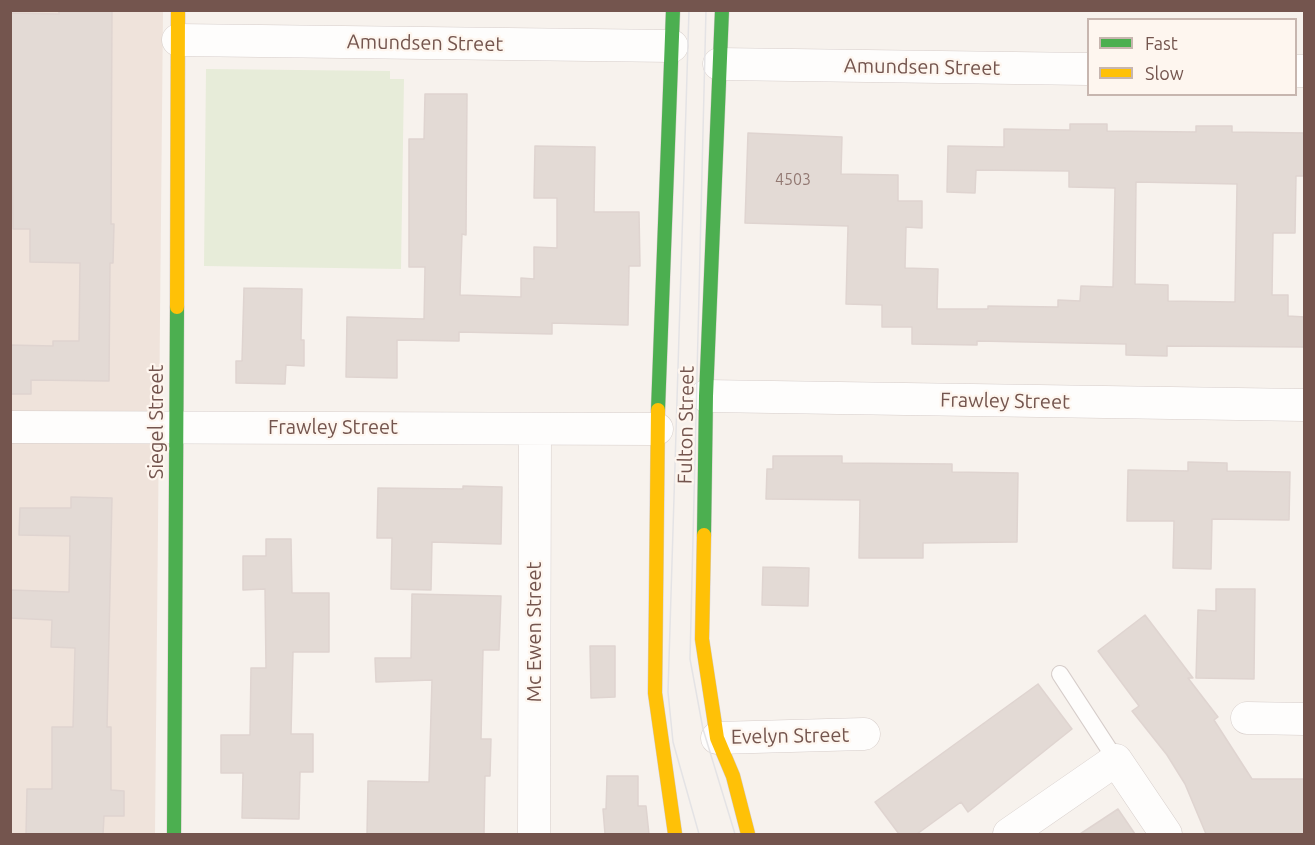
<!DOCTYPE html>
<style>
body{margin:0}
#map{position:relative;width:1315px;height:845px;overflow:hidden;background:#f7f2ed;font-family:Ubuntu,sans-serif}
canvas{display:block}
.frame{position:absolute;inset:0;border:12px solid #74554e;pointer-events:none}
.legend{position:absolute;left:1087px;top:18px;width:210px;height:78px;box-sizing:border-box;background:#fef6ef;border:2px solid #c7b6af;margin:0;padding:8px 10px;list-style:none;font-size:18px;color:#74554e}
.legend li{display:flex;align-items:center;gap:12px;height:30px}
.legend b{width:30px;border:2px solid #c7b6af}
</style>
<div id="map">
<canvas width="1315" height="845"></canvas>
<div class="frame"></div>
<ul class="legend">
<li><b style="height:8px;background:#4caf50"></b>Fast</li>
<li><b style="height:8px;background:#ffc107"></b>Slow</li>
</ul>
</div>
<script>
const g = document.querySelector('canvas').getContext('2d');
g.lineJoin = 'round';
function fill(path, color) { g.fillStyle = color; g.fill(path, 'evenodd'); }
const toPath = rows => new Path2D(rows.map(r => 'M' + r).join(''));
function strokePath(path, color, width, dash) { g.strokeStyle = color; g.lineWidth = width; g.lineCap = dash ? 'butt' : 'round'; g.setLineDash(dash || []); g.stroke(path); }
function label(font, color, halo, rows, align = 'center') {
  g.font = font + ' Ubuntu,sans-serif'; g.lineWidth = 4.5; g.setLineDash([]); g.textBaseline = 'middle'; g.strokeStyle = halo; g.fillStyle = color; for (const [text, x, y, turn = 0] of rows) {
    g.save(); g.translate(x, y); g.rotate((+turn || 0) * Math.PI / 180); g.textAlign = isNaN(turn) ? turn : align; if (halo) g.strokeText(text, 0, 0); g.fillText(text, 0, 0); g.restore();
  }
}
const residential = toPath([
 [10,11,163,11,155,834,11,834]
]);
const green = toPath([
 [206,69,390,71,390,79,404,79,401,269,204,266]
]);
const building = toPath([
 [59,10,112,10,111,224,114,224,113,263,110,263,109,381,31,380,31,394,10,394,10,345,53,346,53,341,79,341,80,263,30,262,30,229,13,229,10,13,59,14,59,10],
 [425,94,467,94,466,235,462,234,460,295,521,297,521,278,534,279,534,247,557,248,557,198,534,198,535,146,595,147,594,212,639,212,640,266,629,266,628,325,552,323,552,334,459,332,459,341,397,340,397,378,346,377,347,317,424,319,425,267,409,267,409,139,424,139,425,94],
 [1070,124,1107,124,1107,131,1196,132,1196,126,1232,126,1232,132,1305,133,1305,176,1296,176,1295,233,1273,233,1272,295,1288,295,1288,316,1305,317,1305,347,1167,346,1167,356,1126,355,1126,344,977,341,977,345,912,344,912,327,882,327,882,305,846,304,848,226,745,223,748,133,842,137,841,174,898,175,898,201,922,201,922,228,906,227,905,268,938,269,937,309,988,309,988,306,1058,307,1058,300,1080,301,1081,286,1113,287,1115,188,1069,187,1069,171,976,170,975,193,947,192,948,146,1004,147,1004,129,1070,130,1070,124],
 [1136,182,1237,184,1235,302,1168,301,1168,285,1135,284,1136,182],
 [244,288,302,289,301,340,304,340,304,366,286,365,285,384,236,383,236,361,242,361,244,288],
 [773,456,842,456,842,463,952,464,952,472,1018,473,1017,542,923,543,923,558,859,558,860,500,766,499,767,469,773,469,773,456],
 [1188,462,1227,463,1227,471,1290,472,1289,520,1212,519,1211,569,1173,568,1174,521,1127,521,1128,470,1188,471,1188,462],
 [463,486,502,487,501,544,432,542,431,590,391,589,392,538,377,538,378,488,463,489,463,486],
 [71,497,112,498,107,727,111,727,111,790,124,791,124,816,104,816,103,834,26,834,27,789,52,789,52,727,73,727,75,648,51,647,52,620,10,618,10,590,69,592,70,536,19,535,20,508,71,508,71,497],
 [266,539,291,539,292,593,329,593,329,652,293,652,291,734,313,734,313,772,300,772,299,819,242,818,243,773,221,773,221,735,250,735,251,668,266,668,265,589,243,590,243,556,266,556,266,539],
 [763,567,809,568,808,606,762,605,763,567],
 [1216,589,1255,589,1254,679,1196,678,1198,610,1216,611,1216,589],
 [412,594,501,596,499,650,483,650,481,739,491,739,490,776,485,776,484,834,367,834,368,781,429,782,432,680,376,682,375,658,411,658,412,594],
 [1145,615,1193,678,1188,678,1218,717,1214,720,1252,779,1305,779,1305,834,1206,834,1185,784,1167,755,1132,711,1139,706,1098,651,1145,615],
 [590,646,615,646,615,697,591,698,590,646],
 [1038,684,1072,729,968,812,961,802,917,834,899,834,875,802,1038,684],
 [607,776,638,776,638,806,646,806,649,834,605,834,603,809,606,809,607,776],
 [1118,809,1135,834,1080,834,1118,809]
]);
const lane = toPath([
 [1060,674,1116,760]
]);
const street = toPath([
 [178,40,672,46],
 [719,64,1088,69],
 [1296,71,1304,71],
 [706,396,1304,405],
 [10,427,657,429],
 [1247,718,1304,719],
 [717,738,864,734],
 [534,834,535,430],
 [1009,834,1116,760,1166,834]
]);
const fast = toPath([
 [658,410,673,10],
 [704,535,706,396,722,10],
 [174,834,177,307]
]);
const slow = toPath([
 [177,307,178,10],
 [658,410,655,693,675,834],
 [704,535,702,639,717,738,733,776,748,834]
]);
const tram = toPath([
 [689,10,668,692,673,742,699,834],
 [706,10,690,659,703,729,735,834]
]);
const numberNames = [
 ["4503",793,180]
];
const streetNames = [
 ["Amundsen Street",425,43,1],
 ["Amundsen Street",922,67,1],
 ["Frawley Street",1005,401,1],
 ["Siegel Street",156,422,-90],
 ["Fulton Street",686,425,-89],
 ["Frawley Street",333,427],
 ["Mc Ewen Street",534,632,-90],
 ["Evelyn Street",790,736,-1]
];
fill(residential, '#efe3db');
fill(green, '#e7ecd9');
fill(building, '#e3dad5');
strokePath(building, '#dfd4d0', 1.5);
strokePath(lane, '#d6cdca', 18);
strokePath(street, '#d6cdca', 33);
strokePath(fast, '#d6cdca', 15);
strokePath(slow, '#d6cdca', 15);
strokePath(lane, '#fefdfc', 16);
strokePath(street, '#fefdfc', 32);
strokePath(fast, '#4caf50', 14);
strokePath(slow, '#ffc107', 14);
strokePath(tram, '#e4e3e5', 1.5);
label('16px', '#927872', null, numberNames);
label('20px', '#74554e', '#fef6ef', streetNames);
</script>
